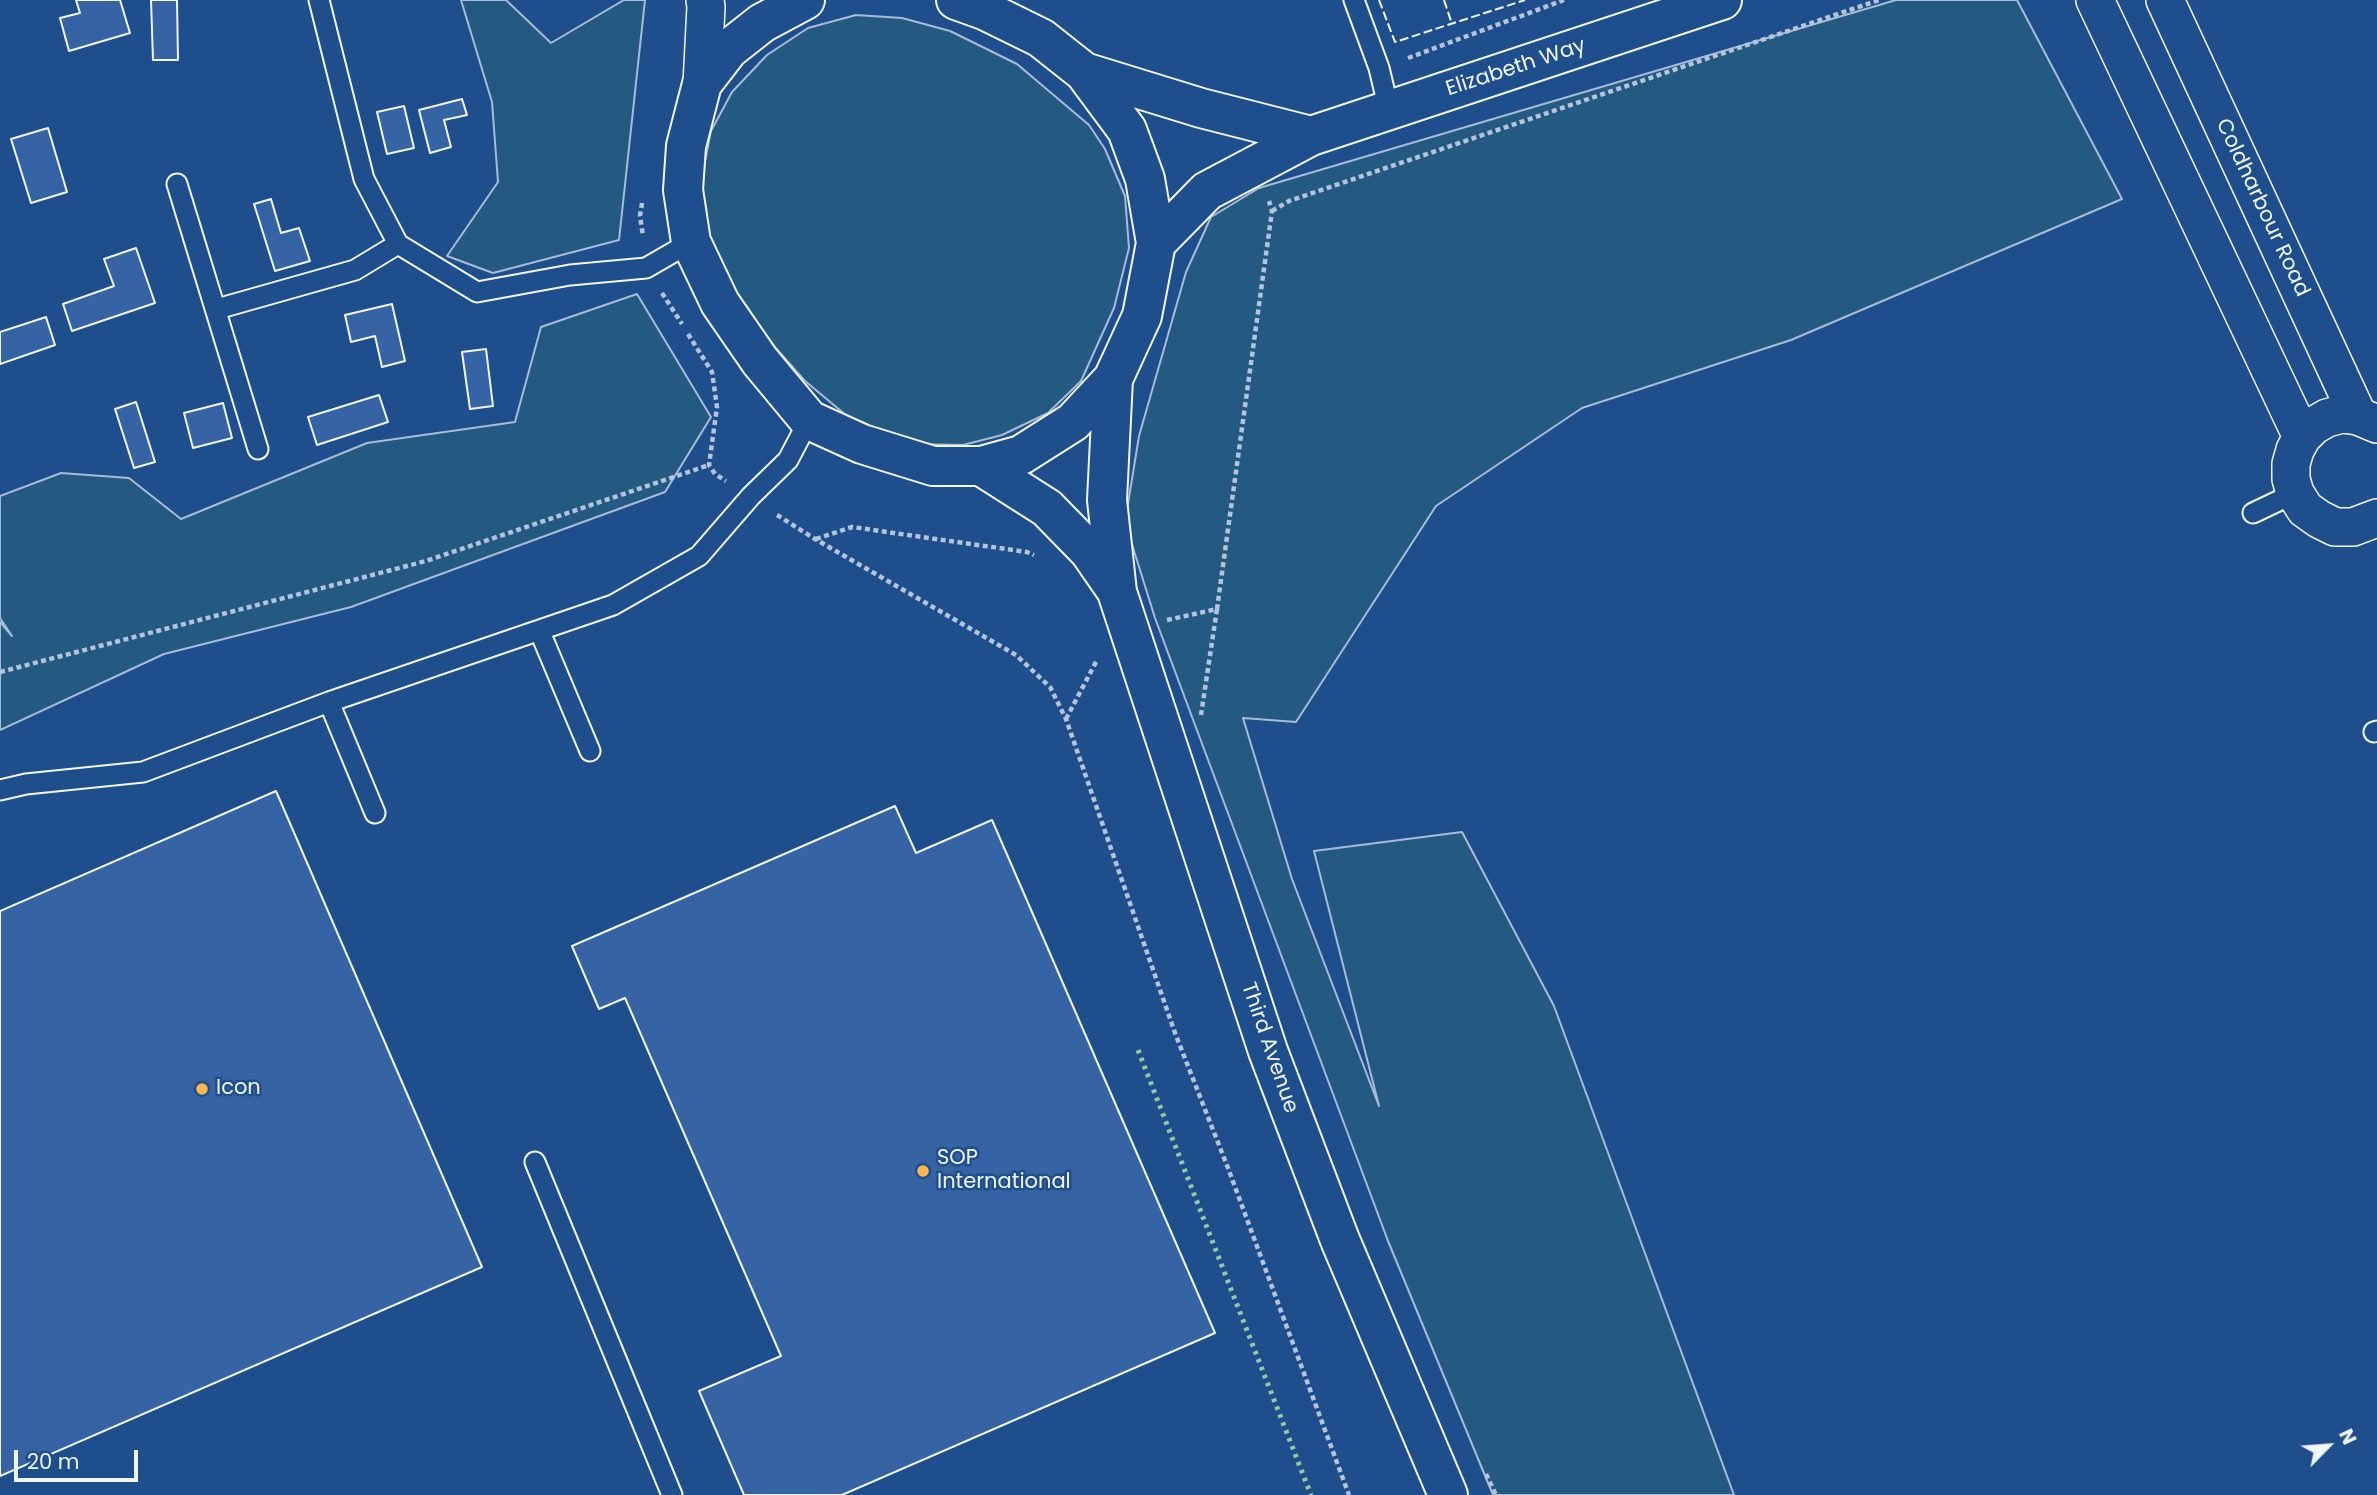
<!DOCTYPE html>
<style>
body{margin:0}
#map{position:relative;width:2377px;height:1495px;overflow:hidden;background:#1f4e8c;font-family:Poppins,sans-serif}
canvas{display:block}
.north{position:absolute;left:2293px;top:1411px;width:70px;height:70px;-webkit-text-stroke:5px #1f4e8c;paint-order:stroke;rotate:65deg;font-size:19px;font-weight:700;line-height:28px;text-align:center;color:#f2f6ff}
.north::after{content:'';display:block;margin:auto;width:24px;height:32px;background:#f2f6ff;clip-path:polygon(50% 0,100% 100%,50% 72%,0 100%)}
.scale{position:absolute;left:14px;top:1450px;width:124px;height:32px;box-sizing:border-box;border:4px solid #f2f6ff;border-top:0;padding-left:9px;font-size:21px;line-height:24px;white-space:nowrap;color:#f2f6ff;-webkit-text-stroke:5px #1f4e8c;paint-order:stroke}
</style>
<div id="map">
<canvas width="2377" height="1495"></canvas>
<div class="north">N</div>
<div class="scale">20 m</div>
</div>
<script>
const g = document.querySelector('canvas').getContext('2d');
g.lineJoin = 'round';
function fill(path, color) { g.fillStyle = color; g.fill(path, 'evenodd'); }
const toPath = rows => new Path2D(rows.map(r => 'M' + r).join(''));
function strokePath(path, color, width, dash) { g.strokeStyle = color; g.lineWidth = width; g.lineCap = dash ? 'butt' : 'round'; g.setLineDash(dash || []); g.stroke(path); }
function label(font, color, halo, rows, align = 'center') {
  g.font = font + ' Poppins,sans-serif'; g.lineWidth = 5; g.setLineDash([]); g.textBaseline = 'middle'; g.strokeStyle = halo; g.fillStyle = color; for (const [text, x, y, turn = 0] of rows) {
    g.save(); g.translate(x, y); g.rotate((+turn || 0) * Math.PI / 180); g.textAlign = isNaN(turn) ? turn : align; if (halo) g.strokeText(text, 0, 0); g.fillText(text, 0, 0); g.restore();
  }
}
const green = toPath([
 [461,0,506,0,551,43,624,0,645,0,619,240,493,273,447,256,498,182,492,102,461,0],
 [1896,0,2017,0,2122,199,1791,340,1582,408,1436,506,1296,722,1243,718,1292,879,1379,1106,1314,851,1462,832,1554,1006,1734,1495,1493,1495,1388,1241,1155,618,1125,522,1139,436,1186,272,1211,217,1259,188,1896,0],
 [856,15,902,18,950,31,1017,64,1089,125,1105,149,1125,196,1129,248,1114,308,1081,381,1048,413,1002,435,963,445,911,444,853,421,805,381,758,328,730,286,708,232,701,182,711,131,732,92,767,55,808,28,856,15],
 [637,294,711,417,665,492,351,607,164,654,0,730,0,622,12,636,0,618,0,496,61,473,129,478,181,519,367,443,515,422,541,327,637,294]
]);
const building = toPath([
 [76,0,120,0,130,33,69,51,60,18,80,13,76,0],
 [151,0,177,0,178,60,153,60,151,0],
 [462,99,467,115,444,120,451,147,430,153,419,110,462,99],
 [404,106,414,148,387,154,377,112,404,106],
 [48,128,67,192,31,203,11,139,48,128],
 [271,199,281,233,299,228,310,261,275,271,254,204,271,199],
 [136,248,155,303,72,331,63,304,114,286,104,259,136,248],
 [392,304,405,361,382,367,375,336,351,342,345,315,392,304],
 [46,317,55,345,0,364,0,332,46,317],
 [486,349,493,406,470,409,462,352,486,349],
 [379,395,388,422,317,445,308,417,379,395],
 [136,402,155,462,134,468,115,409,136,402],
 [223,403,232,438,193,448,184,413,223,403],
 [276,791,482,1267,0,1476,0,911,276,791],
 [895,806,916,853,992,820,1215,1333,842,1495,744,1495,699,1391,781,1356,625,998,599,1009,572,946,895,806]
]);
const path = toPath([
 [1408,58,1564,0],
 [642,203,640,216,643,236],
 [1272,211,1289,201,1879,0],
 [662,293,682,324],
 [688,334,712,372,717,407,709,465,715,474,726,481],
 [777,515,815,539,1016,655,1050,687,1066,719,1175,1033,1228,1168,1349,1495],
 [816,539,852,527,1027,552,1034,555],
 [1167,620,1217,609,1272,211,1269,201],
 [0,672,426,561,709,465],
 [1201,715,1217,609],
 [1066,719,1097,660],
 [1486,1474,1496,1495]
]);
const service = toPath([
 [319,0,364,179,398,244,477,292,570,275,646,268,691,242],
 [1354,0,1379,68,1389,110],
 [177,184,258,449],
 [217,309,355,270,398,244],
 [2253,513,2295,493],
 [540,632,590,751],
 [329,702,375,813],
 [2374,732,2377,731],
 [0,790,26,784,143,772,329,702,613,605,699,556,751,496,788,460,809,420],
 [535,1162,672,1495]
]);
const minor = toPath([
 [2095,0,2302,437],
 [2165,0,2358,416],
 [702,84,706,7,705,0],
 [2377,424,2358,416,2342,414,2327,418,2313,426,2302,437,2295,450,2291,464,2291,479,2295,493,2305,509,2319,519,2335,527,2353,527,2377,518]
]);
const primary = toPath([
 [805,0,762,23,729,49,702,84,686,146,683,190,691,242,720,303,760,361,809,420,862,444,933,466,981,466,1021,455,1073,422,1113,379,1142,316,1156,243,1145,179,1127,130,1084,72,1041,38,984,10,956,0],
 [1084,72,1201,108,1311,136],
 [1156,243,1207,191,1311,136,1722,0],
 [1113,379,1107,500,1117,592,1268,1051,1340,1240,1448,1495],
 [981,466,1047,508,1089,551,1116,590]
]);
const hedge = toPath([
 [1138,1050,1311,1495]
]);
const fence = toPath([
 [1379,0,1395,42,1525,0],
 [1444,0,1452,24]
]);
const markers = [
 [202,1089,7,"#ffb74d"],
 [923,1171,7,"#ffb74d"]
];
const streetNames = [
 ["Elizabeth Way",1516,68,-18],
 ["Coldharbour Road",2262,208,65],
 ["Third Avenue",1269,1048,71]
];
const poiNames = [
 ["Icon",216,1089],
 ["SOP",937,1159],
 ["International",937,1183]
];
fill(green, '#245a82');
strokePath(green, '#a8bbd7', 2);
fill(building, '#3563a3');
strokePath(building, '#f2f6ff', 2);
strokePath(service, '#f2f6ff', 23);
strokePath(minor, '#f2f6ff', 40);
strokePath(primary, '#f2f6ff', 42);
strokePath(path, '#b3c4dc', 4.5, [5, 3.5]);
strokePath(service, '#1f4e8c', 19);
strokePath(minor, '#1f4e8c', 37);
strokePath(primary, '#1f4e8c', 38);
strokePath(hedge, '#97c8a6', 5, [3.5, 5]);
strokePath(fence, '#f2f6ff', 2, [9, 3.5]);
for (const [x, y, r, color] of markers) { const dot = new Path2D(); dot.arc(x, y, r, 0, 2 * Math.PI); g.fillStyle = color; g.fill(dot); strokePath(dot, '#1f4e8c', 2.5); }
label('21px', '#f2f6ff', '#1f4e8c', streetNames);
label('21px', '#f2f6ff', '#1f4e8c', poiNames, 'left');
</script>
